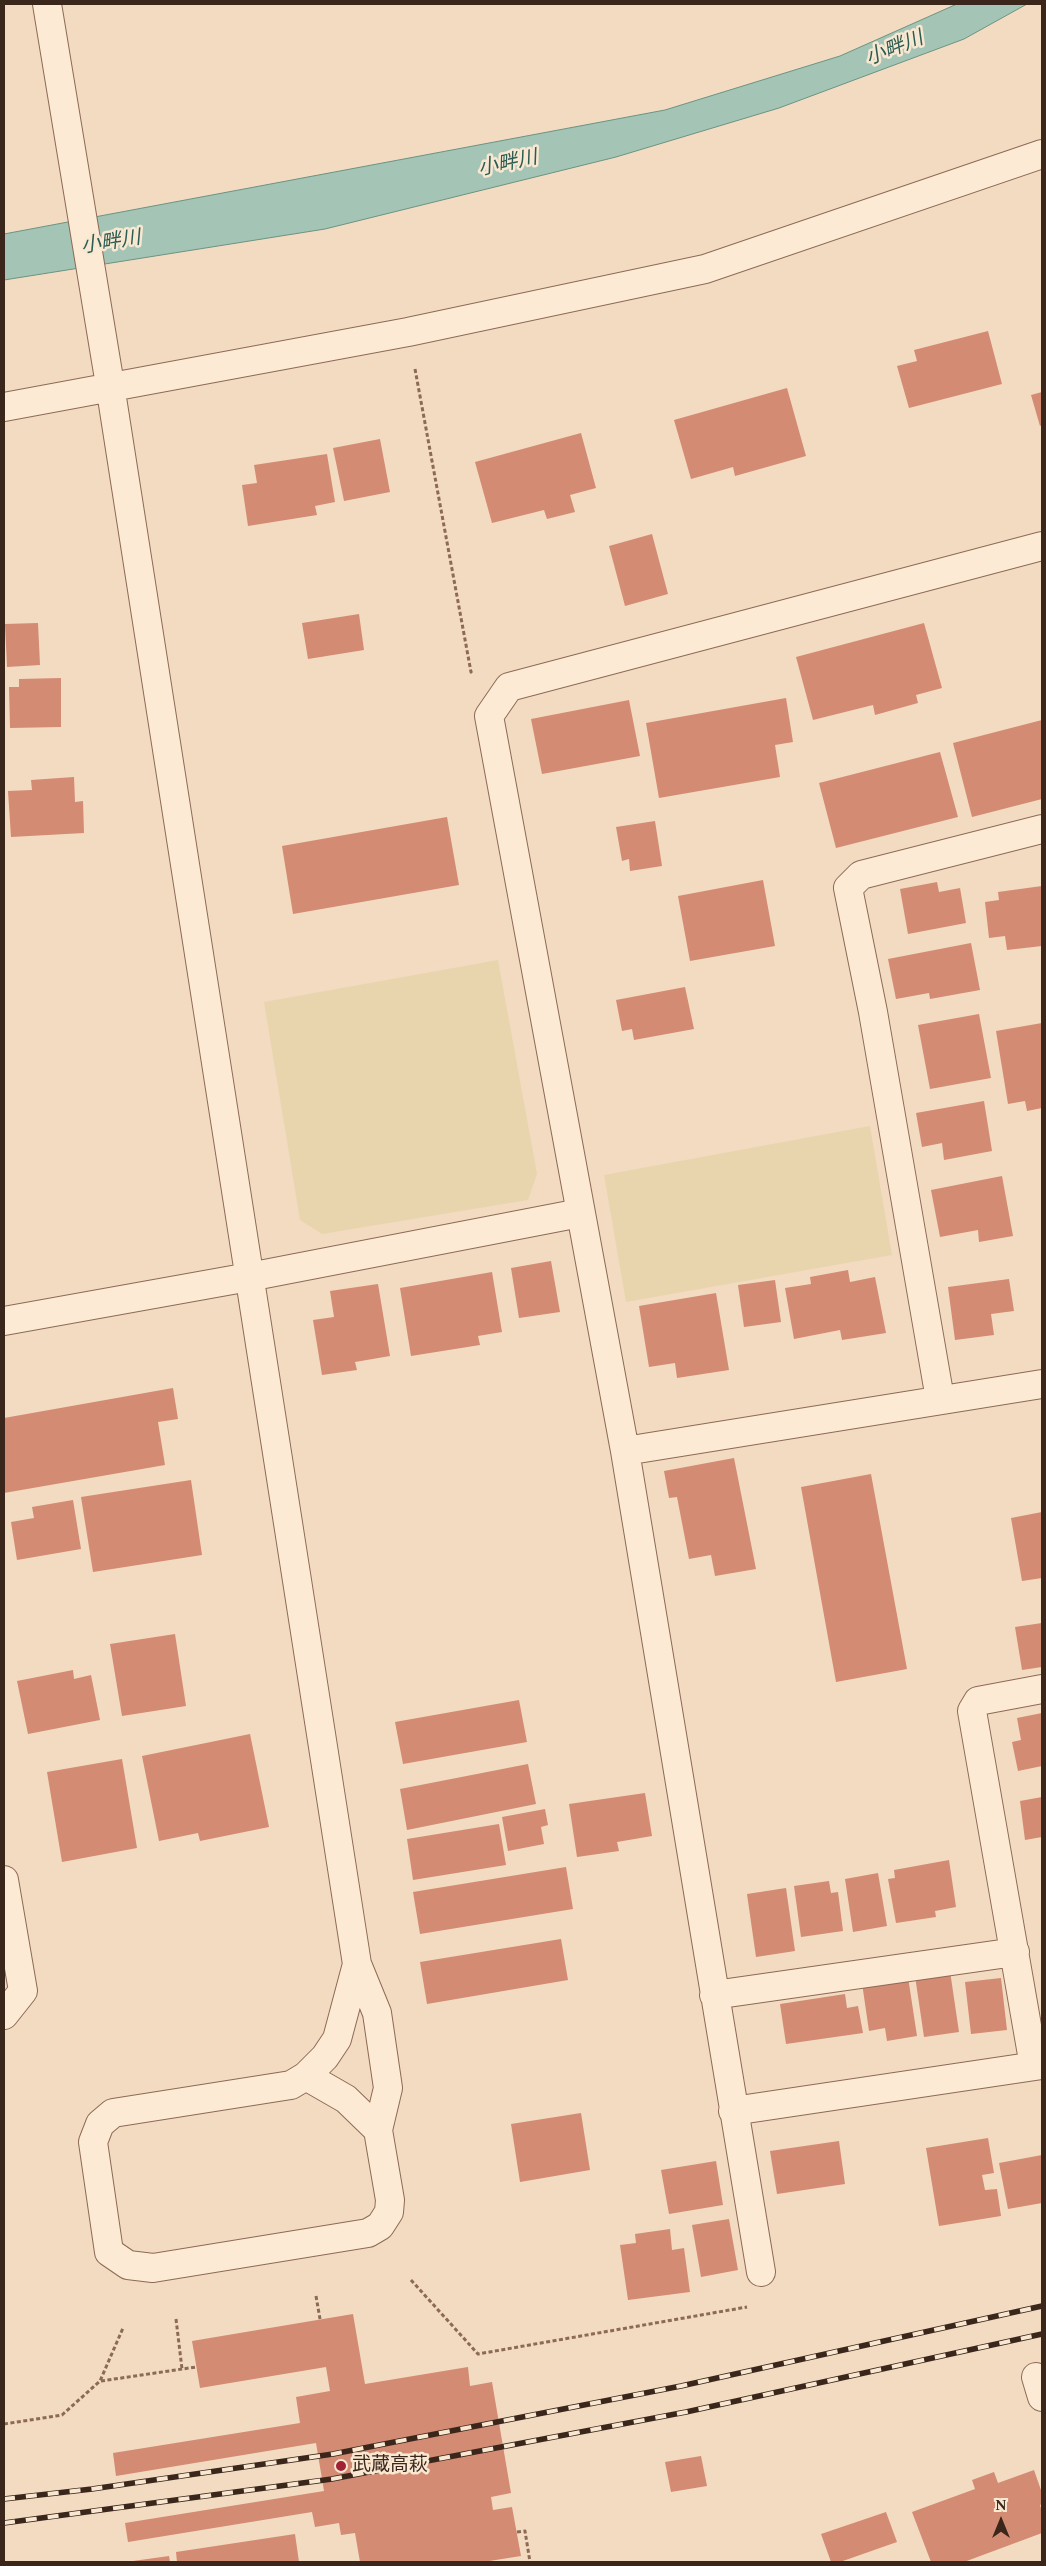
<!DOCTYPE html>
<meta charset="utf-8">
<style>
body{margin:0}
#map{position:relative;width:1046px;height:2566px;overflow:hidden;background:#f2dbc0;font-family:Spectral,serif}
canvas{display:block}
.frame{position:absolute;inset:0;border:5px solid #3b261c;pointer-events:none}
.north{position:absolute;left:976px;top:2496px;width:50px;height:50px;-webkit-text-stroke:4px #f8e7d1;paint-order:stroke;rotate:0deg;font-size:14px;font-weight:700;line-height:20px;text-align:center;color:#3b261c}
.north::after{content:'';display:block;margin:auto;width:18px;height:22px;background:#3b261c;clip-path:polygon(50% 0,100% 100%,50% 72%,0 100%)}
</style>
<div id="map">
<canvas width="1046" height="2566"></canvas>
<div class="frame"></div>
<div class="north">N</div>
</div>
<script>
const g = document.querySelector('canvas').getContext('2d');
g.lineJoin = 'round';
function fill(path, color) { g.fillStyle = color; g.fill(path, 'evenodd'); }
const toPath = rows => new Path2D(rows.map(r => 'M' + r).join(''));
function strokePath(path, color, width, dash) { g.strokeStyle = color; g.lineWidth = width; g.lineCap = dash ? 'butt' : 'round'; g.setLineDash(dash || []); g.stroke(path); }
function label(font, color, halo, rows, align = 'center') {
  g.font = font + ' Spectral,"Noto Sans JP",serif'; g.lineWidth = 5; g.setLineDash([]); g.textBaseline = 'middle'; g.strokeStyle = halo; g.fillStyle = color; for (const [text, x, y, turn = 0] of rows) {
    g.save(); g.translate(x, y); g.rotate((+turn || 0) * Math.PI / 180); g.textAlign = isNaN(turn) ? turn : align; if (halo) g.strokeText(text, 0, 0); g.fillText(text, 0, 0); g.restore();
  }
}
const farmland = toPath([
 [498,960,537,1174,528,1200,322,1234,300,1220,264,1002],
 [870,1126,892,1255,626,1302,604,1175]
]);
const water = toPath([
 [957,4,1027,4,964,39,779,108,616,157,325,229,4,280,4,234,665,110,840,56,957,4]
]);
const building = toPath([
 [988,331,1002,384,909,408,897,366,917,361,914,350],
 [787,388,806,456,735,476,733,467,691,479,674,420],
 [1042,392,1042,425,1040,426,1031,395],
 [581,433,596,488,570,495,575,512,547,519,544,510,492,523,475,462],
 [380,439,390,492,344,501,333,448],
 [327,454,335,502,315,506,317,515,248,526,242,485,257,483,254,465],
 [652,534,668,594,625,606,609,546],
 [359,614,364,650,308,659,302,623],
 [38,623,40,665,7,667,5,624],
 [924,623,942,688,916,695,918,703,875,715,873,705,813,720,796,657],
 [61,678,61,727,10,728,9,687,19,687,19,679],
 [786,698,793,742,775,745,780,777,659,798,646,723],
 [629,700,640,756,542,774,531,719],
 [1042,720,1042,799,972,817,953,743],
 [940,752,958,817,836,848,819,783],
 [74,777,75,802,83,801,84,833,11,837,8,791,32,790,31,780],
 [447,817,459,885,293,914,282,846],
 [655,821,662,866,630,871,629,859,622,861,616,827],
 [763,880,775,946,690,961,678,896],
 [937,882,939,892,960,888,966,923,908,934,900,889],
 [1042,886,1042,946,1007,950,1005,936,989,938,985,902,999,900,998,892],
 [971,943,980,990,930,999,929,993,896,999,888,959],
 [685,987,694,1029,634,1040,632,1029,622,1031,616,1000],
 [979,1014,991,1078,930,1089,918,1025],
 [1042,1023,1042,1108,1027,1111,1025,1101,1008,1104,996,1031],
 [984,1101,992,1151,944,1160,942,1143,922,1147,916,1113],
 [1002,1176,1013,1236,979,1242,978,1230,940,1237,931,1190],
 [551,1261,560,1312,519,1318,511,1268],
 [848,1270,850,1282,875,1277,886,1333,842,1340,840,1330,794,1339,785,1288,811,1284,810,1277],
 [492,1272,502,1332,478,1336,480,1345,411,1356,400,1288],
 [1009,1279,1014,1311,991,1314,994,1335,955,1340,948,1287],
 [775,1280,781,1322,744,1327,738,1285],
 [378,1284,390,1356,355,1362,357,1370,322,1375,313,1320,334,1317,330,1291],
 [716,1293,729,1370,677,1378,675,1363,649,1367,639,1306],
 [173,1388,178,1419,158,1422,165,1465,4,1493,4,1418],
 [734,1458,756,1569,715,1576,711,1555,689,1559,677,1497,669,1498,664,1471],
 [871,1474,907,1669,836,1682,801,1487],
 [191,1480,202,1555,93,1572,81,1497],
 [73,1500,81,1549,17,1560,11,1522,34,1518,32,1507],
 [1042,1512,1042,1578,1022,1581,1011,1518],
 [1042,1623,1042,1667,1022,1670,1015,1627],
 [175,1634,186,1706,122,1716,110,1644],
 [73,1670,74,1679,91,1675,100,1720,28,1734,17,1681],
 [519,1700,527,1742,403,1764,395,1722],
 [1042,1713,1042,1766,1018,1771,1012,1742,1021,1740,1017,1718],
 [250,1734,269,1827,200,1841,198,1833,159,1841,142,1756],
 [122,1759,137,1848,62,1862,47,1772],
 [528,1764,536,1804,407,1830,400,1789],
 [645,1793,652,1836,617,1842,619,1851,577,1857,569,1804],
 [1042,1797,1042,1837,1025,1840,1020,1801],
 [545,1809,548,1825,541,1827,544,1844,508,1851,502,1817],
 [499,1824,506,1865,413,1880,407,1839],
 [949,1860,956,1907,935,1911,936,1917,896,1923,888,1879,895,1878,894,1870],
 [566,1867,573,1909,420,1934,413,1892],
 [878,1873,887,1926,853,1932,845,1879],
 [829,1881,831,1893,838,1892,843,1931,801,1937,794,1886],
 [786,1888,795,1951,756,1957,747,1894],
 [561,1939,568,1980,427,2004,420,1962],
 [950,1971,959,2032,924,2037,915,1976],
 [908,1977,917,2036,887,2041,885,2028,869,2031,862,1983],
 [1001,1978,1007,2030,971,2034,965,1982],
 [845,1994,847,2008,858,2006,863,2033,786,2044,780,2004],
 [581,2113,590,2170,520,2182,511,2124],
 [988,2138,994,2173,982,2175,985,2190,997,2189,1001,2216,939,2226,926,2148],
 [839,2141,845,2184,777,2194,770,2151],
 [1042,2155,1042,2203,1008,2209,999,2163],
 [716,2161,723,2205,669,2214,661,2170],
 [729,2219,738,2270,701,2277,692,2225],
 [670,2229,672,2250,684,2248,690,2292,628,2300,620,2245,636,2243,635,2234],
 [353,2314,365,2384,468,2367,470,2386,492,2382,511,2493,491,2497,493,2510,512,2507,521,2556,483,2562,360,2562,355,2533,341,2535,339,2523,315,2527,312,2512,128,2542,125,2523,324,2491,316,2443,116,2476,113,2453,300,2423,296,2397,330,2391,326,2367,200,2388,192,2341],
 [701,2456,707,2486,671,2492,665,2462],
 [1034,2470,1042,2493,1042,2504,1040,2505,1042,2512,1042,2533,964,2562,931,2562,912,2512,975,2489,972,2480,994,2472,998,2483],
 [886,2512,897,2542,840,2562,831,2562,821,2534],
 [295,2534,299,2562,177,2562,176,2552],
 [169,2556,170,2562,133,2562,133,2561]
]);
const path = toPath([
 [415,369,471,672,473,674],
 [411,2280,478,2354,747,2307],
 [316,2296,320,2319],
 [176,2319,182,2369],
 [101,2381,196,2367],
 [4,2424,62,2415,100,2381,123,2328],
 [517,2532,525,2531,530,2562]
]);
const minor = toPath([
 [47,4,110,385,357,1964,377,2013,388,2088,378,2130,390,2200,389,2212,380,2226,368,2233,153,2268,128,2265,109,2252,93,2142,100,2124,113,2113,291,2085,306,2076,325,2057,337,2039,357,1964],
 [4,407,408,332,705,269,1042,154],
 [4,1321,249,1277,580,1213],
 [940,1399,873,1012,848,888,861,875,1042,829],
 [625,1451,1042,1384],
 [4,1880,23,1991,4,2015],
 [714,1995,1015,1952],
 [1034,2066,972,1711,978,1701,1042,1689],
 [306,2076,346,2099,378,2130],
 [733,2111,1042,2065],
 [761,2272,625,1451,489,716,509,687,1042,546],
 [1036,2377,1042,2397]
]);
const rail = toPath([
 [4,2499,92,2489,333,2454,681,2386,1042,2306],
 [4,2523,332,2479,686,2412,1042,2334]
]);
const markers = [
 [341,2466,6,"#a12137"]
];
const poiNames = [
 ["武蔵高萩",352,2466]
];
const waterNames = [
 ["小畔川",895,50,-22],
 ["小畔川",508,165,-12],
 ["小畔川",111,244,-9]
];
fill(farmland, '#e8d5ad');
fill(water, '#a4c4b5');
strokePath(water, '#6a9382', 1);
fill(building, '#d38b73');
strokePath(minor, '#8d6a56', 30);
strokePath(path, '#8d6a56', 3, [4, 2.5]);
strokePath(minor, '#fcead5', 28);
strokePath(rail, '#3b261c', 5.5);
strokePath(rail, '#f8e7d1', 4, [11]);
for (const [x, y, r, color] of markers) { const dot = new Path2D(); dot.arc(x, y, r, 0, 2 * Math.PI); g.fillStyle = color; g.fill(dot); strokePath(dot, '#f8e7d1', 2); }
label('19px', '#3b261c', '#f8e7d1', poiNames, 'left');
label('italic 20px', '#2a5c51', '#f8e7d1', waterNames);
</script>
